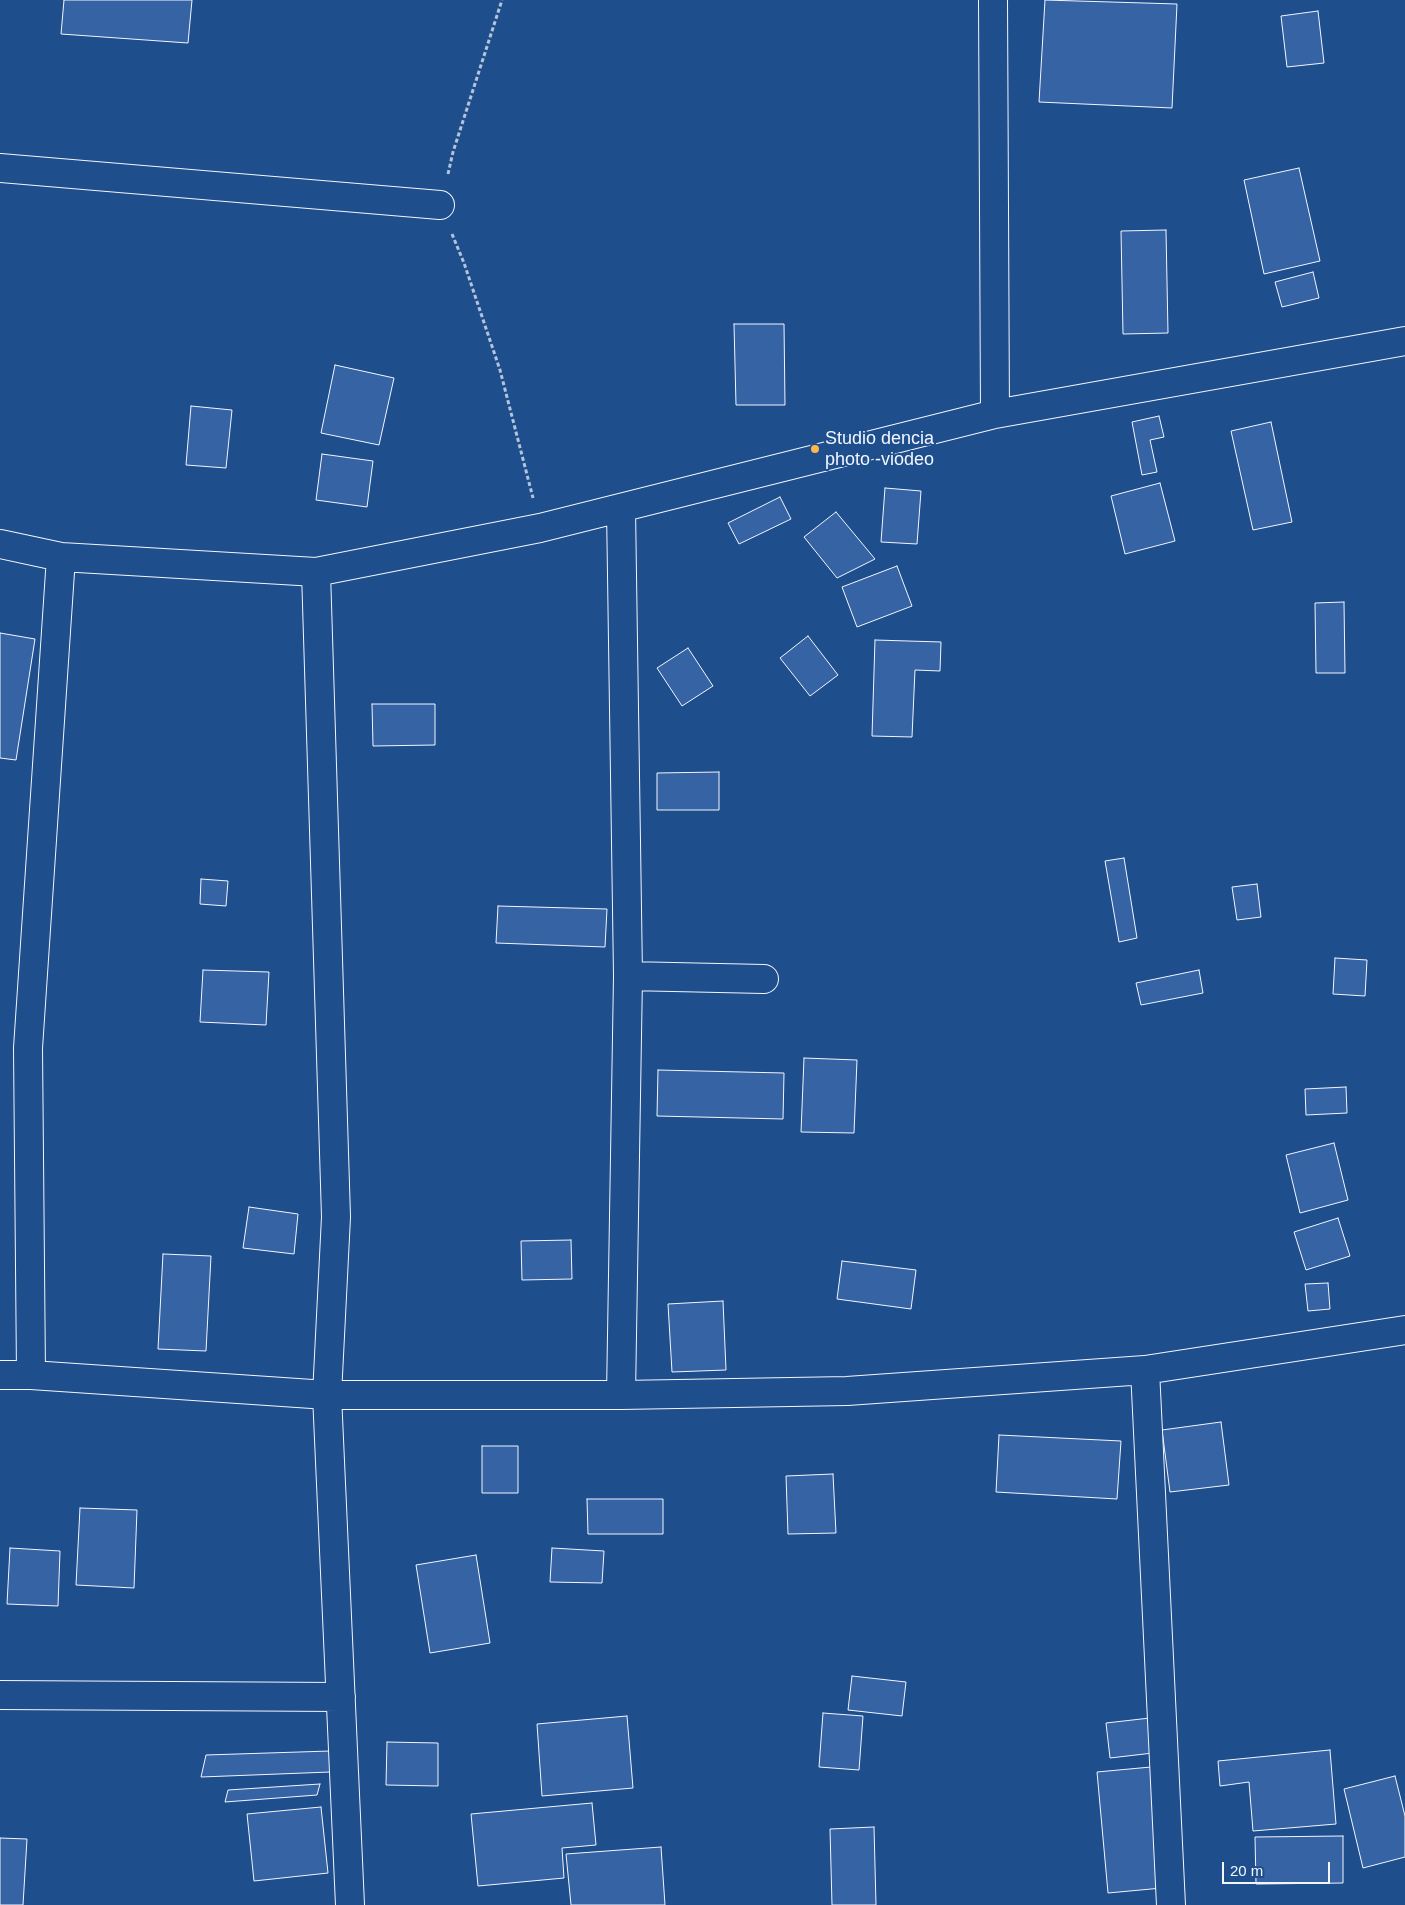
<!DOCTYPE html>
<style>
body{margin:0}
#map{position:relative;width:1405px;height:1905px;overflow:hidden;background:#1f4e8c;font-family:Helvetica,sans-serif}
canvas{display:block}
.scale{position:absolute;left:1222px;top:1862px;width:108px;height:22px;box-sizing:border-box;border:2px solid #f2f6ff;border-top:0;padding-left:6px;font-size:15px;line-height:18px;white-space:nowrap;color:#f2f6ff;-webkit-text-stroke:4px #1f4e8c;paint-order:stroke}
</style>
<div id="map">
<canvas width="1405" height="1905"></canvas>
<div class="scale">20 m</div>
</div>
<script>
const g = document.querySelector('canvas').getContext('2d');
g.lineJoin = 'round';
function fill(path, color) { g.fillStyle = color; g.fill(path, 'evenodd'); }
const toPath = rows => new Path2D(rows.map(r => 'M' + r).join(''));
function strokePath(path, color, width, dash) { g.strokeStyle = color; g.lineWidth = width; g.lineCap = dash ? 'butt' : 'round'; g.setLineDash(dash || []); g.stroke(path); }
function label(font, color, halo, rows, align = 'center') {
  g.font = font + ' Helvetica,sans-serif'; g.lineWidth = 4; g.setLineDash([]); g.textBaseline = 'middle'; g.strokeStyle = halo; g.fillStyle = color; for (const [text, x, y, turn = 0] of rows) {
    g.save(); g.translate(x, y); g.rotate((+turn || 0) * Math.PI / 180); g.textAlign = isNaN(turn) ? turn : align; if (halo) g.strokeText(text, 0, 0); g.fillText(text, 0, 0); g.restore();
  }
}
const building = toPath([
 [64,0,192,0,188,43,61,34,64,0],
 [1045,0,1177,4,1172,108,1039,102,1045,0],
 [1318,11,1324,63,1287,67,1281,16,1318,11],
 [1299,168,1320,261,1264,274,1244,180,1299,168],
 [1166,230,1168,333,1123,334,1121,231,1166,230],
 [1313,272,1319,298,1282,307,1275,282,1313,272],
 [734,324,784,324,785,405,736,405,734,324],
 [335,365,394,378,379,445,321,433,335,365],
 [191,406,232,410,226,468,186,465,191,406],
 [1159,416,1164,437,1150,440,1157,472,1142,475,1132,422,1159,416],
 [1271,422,1292,522,1253,530,1231,431,1271,422],
 [322,454,373,461,367,507,316,500,322,454],
 [1160,483,1175,541,1125,554,1111,496,1160,483],
 [885,488,921,491,917,544,881,542,885,488],
 [780,497,791,519,739,544,728,523,780,497],
 [836,512,875,559,837,578,804,537,836,512],
 [897,566,912,606,857,627,842,587,897,566],
 [1344,602,1345,673,1316,673,1315,603,1344,602],
 [0,633,35,639,16,760,0,758,0,633],
 [808,636,838,675,810,696,780,658,808,636],
 [875,640,941,642,940,671,915,670,912,737,872,736,875,640],
 [688,648,713,686,682,706,657,668,688,648],
 [372,704,435,704,435,745,373,746,372,704],
 [719,772,719,810,657,810,657,773,719,772],
 [1124,858,1137,938,1119,942,1105,861,1124,858],
 [201,879,228,881,226,906,200,904,201,879],
 [1257,884,1261,917,1237,920,1232,887,1257,884],
 [498,906,607,909,605,947,496,943,498,906],
 [1335,958,1367,960,1365,996,1333,994,1335,958],
 [203,970,269,972,266,1025,200,1022,203,970],
 [1199,970,1203,993,1141,1005,1136,983,1199,970],
 [804,1058,857,1060,854,1133,801,1132,804,1058],
 [658,1070,784,1073,783,1119,657,1116,658,1070],
 [1346,1087,1347,1113,1306,1115,1305,1089,1346,1087],
 [1334,1143,1348,1200,1300,1213,1286,1155,1334,1143],
 [249,1207,298,1214,294,1254,243,1248,249,1207],
 [1338,1218,1350,1256,1306,1270,1294,1232,1338,1218],
 [571,1240,572,1279,522,1280,521,1241,571,1240],
 [163,1254,211,1256,206,1351,158,1349,163,1254],
 [842,1261,916,1270,911,1309,837,1299,842,1261],
 [1328,1283,1330,1309,1308,1311,1305,1284,1328,1283],
 [723,1301,726,1370,672,1372,668,1304,723,1301],
 [1221,1422,1229,1485,1170,1492,1162,1430,1221,1422],
 [999,1435,1121,1441,1117,1499,996,1492,999,1435],
 [482,1446,518,1446,518,1493,482,1493,482,1446],
 [833,1474,836,1533,788,1534,786,1476,833,1474],
 [587,1499,663,1499,663,1534,588,1534,587,1499],
 [80,1508,137,1510,134,1588,76,1585,80,1508],
 [10,1548,60,1551,58,1606,7,1604,10,1548],
 [552,1548,604,1551,602,1583,550,1582,552,1548],
 [476,1555,490,1643,430,1653,416,1565,476,1555],
 [852,1676,906,1682,902,1716,848,1710,852,1676],
 [823,1713,863,1716,859,1770,819,1767,823,1713],
 [627,1716,633,1788,542,1796,537,1724,627,1716],
 [1150,1718,1153,1753,1110,1758,1106,1723,1150,1718],
 [387,1742,438,1743,438,1786,386,1785,387,1742],
 [1330,1750,1336,1824,1253,1831,1249,1782,1220,1786,1218,1761,1330,1750],
 [330,1751,330,1772,201,1777,206,1755,330,1751],
 [1151,1767,1162,1888,1108,1893,1097,1772,1151,1767],
 [1395,1776,1405,1816,1405,1857,1363,1868,1344,1789,1395,1776],
 [320,1784,317,1795,225,1802,228,1790,320,1784],
 [592,1803,596,1845,562,1848,564,1878,478,1886,471,1814,592,1803],
 [321,1807,328,1873,254,1881,247,1814,321,1807],
 [874,1827,876,1905,832,1905,830,1829,874,1827],
 [1343,1836,1343,1883,1256,1884,1255,1837,1343,1836],
 [0,1838,27,1839,23,1905,0,1905,0,1838],
 [661,1847,665,1905,571,1905,566,1854,661,1847]
]);
const path = toPath([
 [448,174,453,152,502,0],
 [452,234,464,263,500,370,533,498]
]);
const minor = toPath([
 [993,0,995,414],
 [0,168,440,205],
 [0,544,61,557,316,572,540,528,995,414,1405,341],
 [316,572,336,1217,327,1395,350,1905],
 [628,976,764,979],
 [1145,1370,1171,1905],
 [0,1375,31,1375,327,1395,621,1395,847,1391,1145,1370,1405,1330],
 [31,1375,28,1048,61,557],
 [621,1395,628,976,621,508],
 [0,1695,341,1697]
]);
const markers = [
 [815,449,5,"#ffb74d"]
];
const poiNames = [
 ["Studio dencia",825,439],
 ["photo -viodeo",825,460]
];
fill(building, '#3563a3');
strokePath(building, '#f2f6ff', 1);
strokePath(minor, '#f2f6ff', 30);
strokePath(path, '#b3c4dc', 3, [4, 2.5]);
strokePath(minor, '#1f4e8c', 28);
for (const [x, y, r, color] of markers) { const dot = new Path2D(); dot.arc(x, y, r, 0, 2 * Math.PI); g.fillStyle = color; g.fill(dot); strokePath(dot, '#1f4e8c', 2); }
label('18px', '#f2f6ff', '#1f4e8c', poiNames, 'left');
</script>
